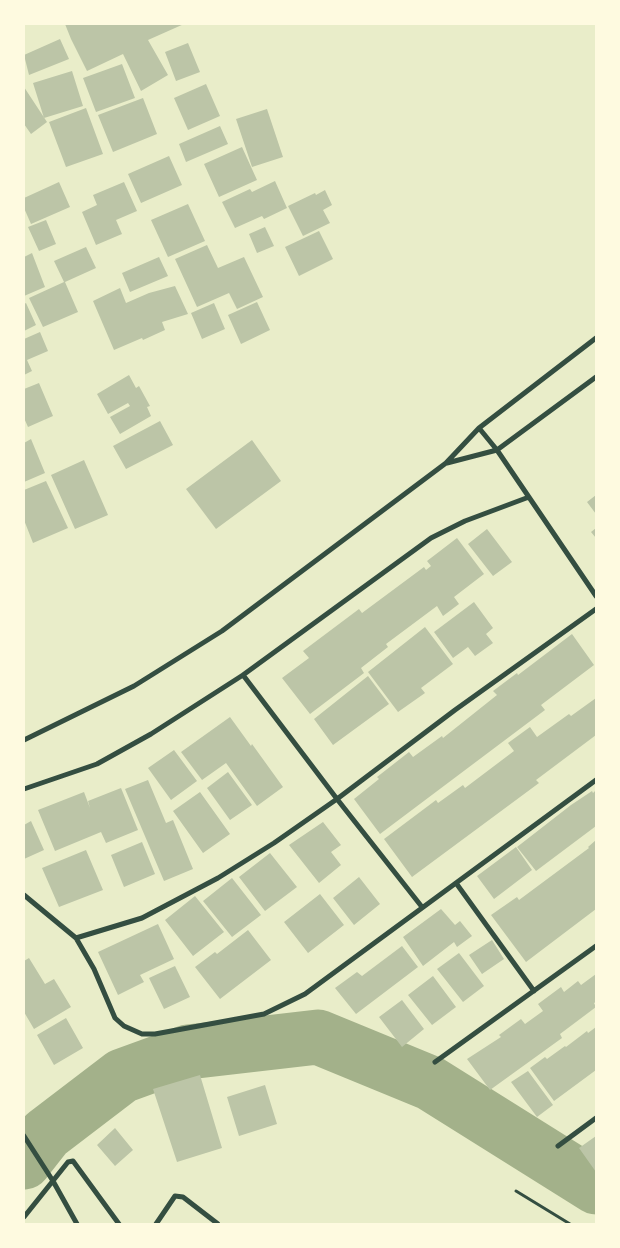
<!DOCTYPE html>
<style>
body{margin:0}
#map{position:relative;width:620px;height:1248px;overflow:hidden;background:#e9edc9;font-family:"DejaVu Sans",sans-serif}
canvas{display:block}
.frame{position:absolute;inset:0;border:25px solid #fefae0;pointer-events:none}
</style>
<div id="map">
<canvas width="620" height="1248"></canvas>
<div class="frame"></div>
</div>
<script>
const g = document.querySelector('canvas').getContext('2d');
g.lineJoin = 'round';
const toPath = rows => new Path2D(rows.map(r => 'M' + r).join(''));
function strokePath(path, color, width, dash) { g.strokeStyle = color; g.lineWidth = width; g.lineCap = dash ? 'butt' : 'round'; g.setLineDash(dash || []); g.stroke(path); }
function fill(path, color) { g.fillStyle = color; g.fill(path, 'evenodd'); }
const river = toPath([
 [24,1162,46,1134,122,1076,188,1052,318,1037,430,1083,596,1187]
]);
const building = toPath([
 [65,24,184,24,148,40,168,75,141,91,123,54,87,71,71,39],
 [60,39,69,59,29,75,24,55],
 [188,43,200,72,176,81,165,52],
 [122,64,135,98,96,112,83,78],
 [72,71,83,106,44,118,33,83],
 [206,84,220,116,188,130,174,98],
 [24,87,47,122,31,134,24,124],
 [143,98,157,134,113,152,98,115],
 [86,108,103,154,66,167,49,122],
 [267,109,283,157,252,167,236,119],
 [220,126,228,144,186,162,179,144],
 [242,147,257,180,219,197,204,164],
 [169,156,182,185,141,203,128,174],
 [275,181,287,208,264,219,262,216,235,228,222,202,250,189,252,192],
 [59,182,70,207,31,224,24,208,24,198],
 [124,182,137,211,116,220,122,234,96,245,82,212,97,205,93,195],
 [325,190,332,205,323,210,330,223,303,236,288,206,315,193,316,195],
 [188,204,205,241,168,257,151,220],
 [46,220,56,244,39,251,28,227],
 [265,227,274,246,257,253,249,234],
 [319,231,333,259,299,276,285,247],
 [207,245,218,268,244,257,263,297,237,309,229,293,197,307,175,259],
 [86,247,96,268,65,282,78,312,43,327,29,298,64,282,54,261],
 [32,253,45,287,24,296,24,257],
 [159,257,168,276,130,292,122,273],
 [175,286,188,314,162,322,165,330,143,340,142,338,114,350,93,301,120,288,126,303,149,293],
 [257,302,270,330,241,344,228,315],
 [26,303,36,325,24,331,24,304],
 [214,303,225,329,202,339,191,313],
 [40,332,48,351,27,360,32,371,24,375,24,339],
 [129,375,136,388,139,386,150,406,147,407,151,416,120,434,110,417,130,406,128,403,108,414,97,394],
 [39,383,53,416,28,427,24,418,24,389],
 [160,421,173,445,126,469,113,446],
 [31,439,45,473,24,482,24,443],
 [252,440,281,481,216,529,186,489],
 [84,460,108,515,75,529,51,475],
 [46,481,68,528,33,543,24,520,24,490],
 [596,495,596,514,587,502],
 [596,528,596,538,591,532],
 [487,529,512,562,493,576,468,544],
 [457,538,484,574,454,597,459,604,443,616,437,606,386,644,388,647,361,668,364,673,310,714,282,678,309,658,303,651,359,609,362,613,424,567,426,570,431,566,427,561],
 [474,602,493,628,486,634,493,643,475,656,468,647,453,658,434,632],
 [425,627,453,664,421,688,425,693,398,712,368,672],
 [572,634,594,665,541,705,545,710,380,834,354,799,379,779,377,777,409,752,413,757,442,736,443,738,497,695,493,691,517,673,518,675],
 [368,676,389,704,333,745,314,719],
 [596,698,596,735,536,780,539,783,412,877,384,839,436,800,438,803,463,785,465,788,514,751,508,743,530,727,537,737,569,714,571,716],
 [230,717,251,746,252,744,283,787,257,806,226,763,202,780,181,752],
 [174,750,197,781,171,800,148,768],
 [228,772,252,805,230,820,207,788],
 [148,780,166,823,173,820,193,869,164,881,125,789],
 [121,788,138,830,106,843,101,832,55,851,38,810,84,792,90,808,88,801],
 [596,790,596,826,536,871,517,847,571,805,592,791,593,793],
 [200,792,230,834,203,853,173,811],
 [31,821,44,850,24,859,24,825],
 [323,822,341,845,331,852,341,865,319,883,289,845],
 [596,840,596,909,526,962,491,915,517,897,519,900,589,848,588,847],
 [142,842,155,874,124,887,111,855],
 [516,847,532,870,494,899,477,876],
 [86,850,103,890,59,907,42,868],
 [270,853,297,887,265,911,239,877],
 [359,877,380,904,354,925,333,898],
 [232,878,261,915,232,937,203,901],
 [320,894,344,925,308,953,284,922],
 [195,896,224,932,193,956,165,920],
 [441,909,455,925,460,921,472,936,457,947,454,942,423,966,403,937],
 [158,924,174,959,140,975,144,982,118,995,98,952],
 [248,930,271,960,220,999,195,967,215,952,217,954],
 [492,940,504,959,482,974,469,955],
 [402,946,418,967,356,1014,335,988,357,972,362,976],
 [459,953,484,986,463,1002,437,969],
 [29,958,45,984,54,979,71,1007,34,1029,24,1012,24,961],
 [175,966,190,997,164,1009,149,978],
 [596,974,596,1002,594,1003,596,1007,560,1034,562,1038,490,1090,467,1059,501,1037,499,1035,521,1019,525,1024,543,1011,538,1004,561,987,564,992,578,981,581,985],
 [433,976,456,1007,432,1025,408,995],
 [402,1000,424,1029,402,1047,379,1017],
 [66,1018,83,1048,54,1065,37,1035],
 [596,1027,596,1070,554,1101,530,1068,545,1057,547,1059,565,1046,566,1047,587,1031,588,1033],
 [528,1071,553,1105,537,1117,511,1082],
 [200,1075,222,1148,177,1162,153,1089],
 [265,1085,277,1124,239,1136,227,1097],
 [115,1128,133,1150,115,1166,97,1145],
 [596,1136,596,1172,579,1148]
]);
const path = toPath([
 [516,1191,570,1224]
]);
const minor = toPath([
 [479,428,497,450,596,596],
 [447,463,497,450,596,377],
 [243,675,337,799,422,907],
 [24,740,134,686,222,631,446,463,479,428,596,338],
 [24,789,97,764,151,734,243,675,431,538,465,521,529,497],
 [456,883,534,991],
 [24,895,76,938,94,969,115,1018,124,1026,142,1034,155,1034,264,1014,305,994,596,780],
 [76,938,142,918,218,878,274,843,337,799,455,710,596,609],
 [435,1062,596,946],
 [24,1136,53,1181,77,1224],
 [558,1146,596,1118],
 [24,1217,68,1162,73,1161,119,1224],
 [156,1224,175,1196,183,1197,218,1224]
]);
strokePath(river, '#a3b18a', 55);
fill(building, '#bcc5a7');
strokePath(path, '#344e41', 3);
strokePath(minor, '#344e41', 5);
</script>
